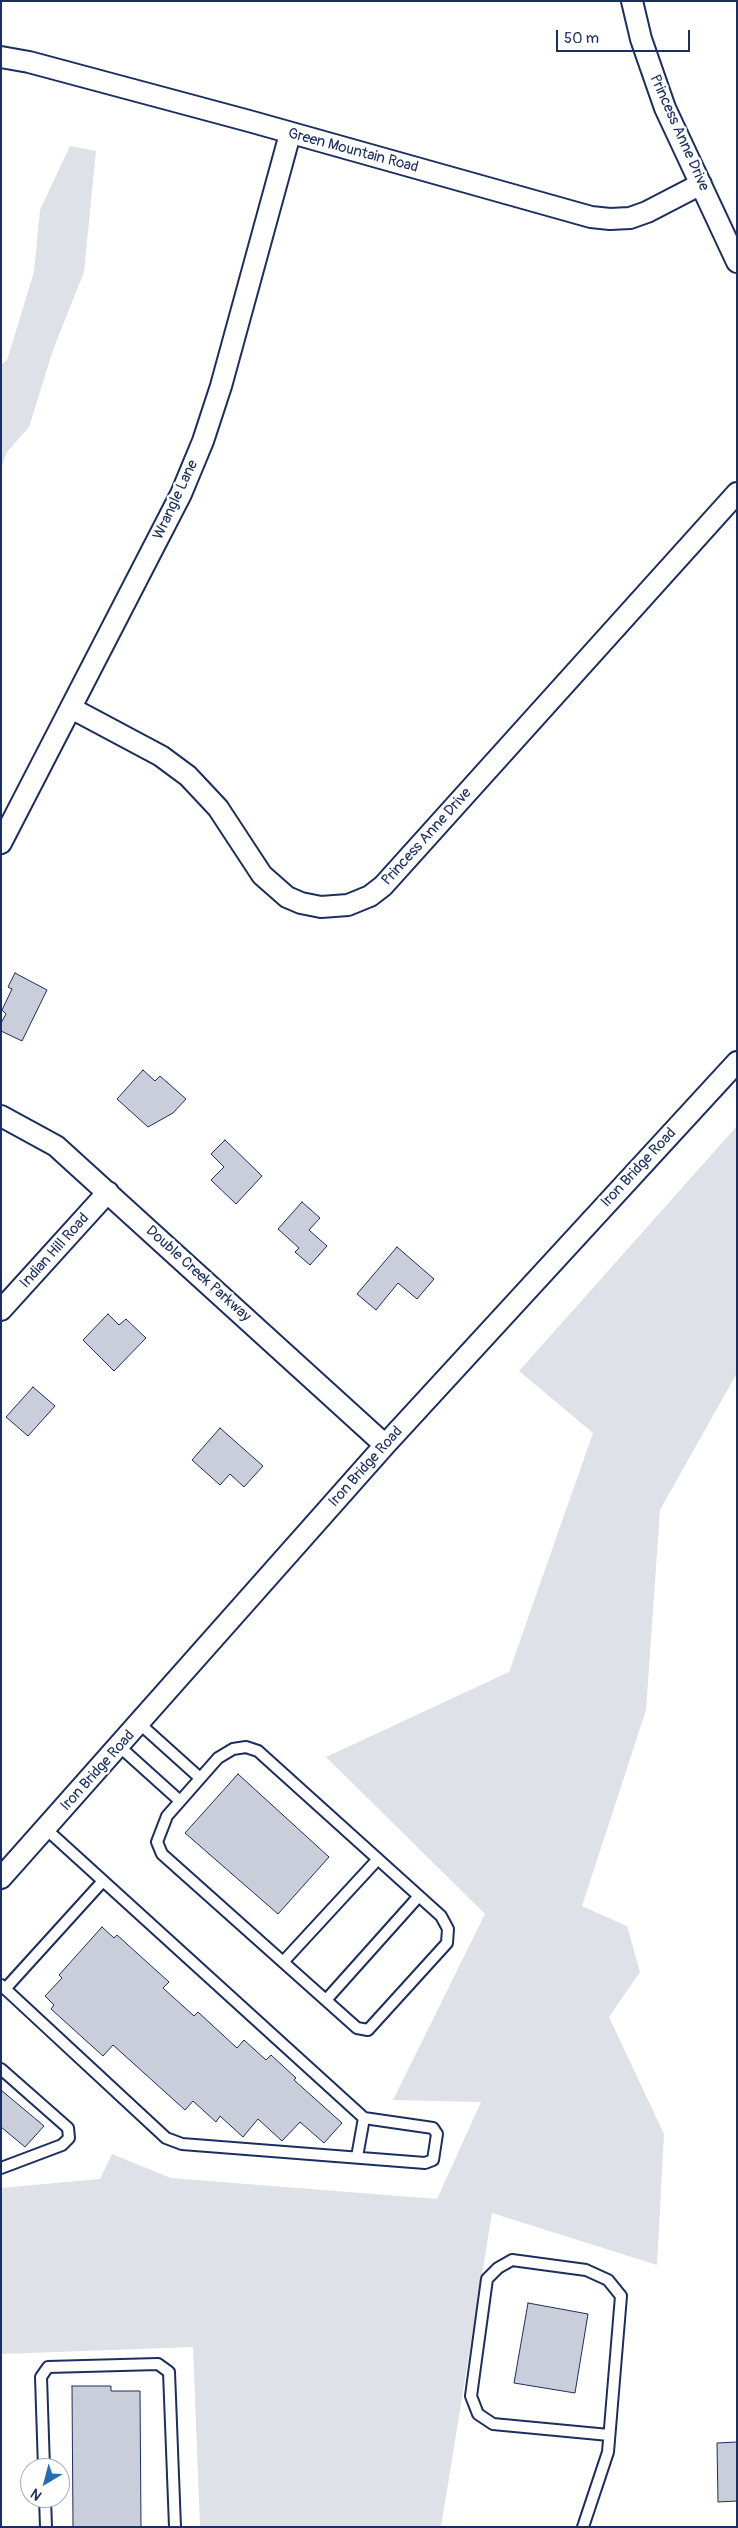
<!DOCTYPE html>
<style>
body{margin:0}
#map{position:relative;width:738px;height:2528px;overflow:hidden;background:#fff;font-family:Pangolin,sans-serif}
canvas{display:block}
.frame{position:absolute;inset:0;border:2px solid #1b2f5e;pointer-events:none}
.north{position:absolute;left:20px;top:2458px;width:50px;height:50px;box-sizing:border-box;background:#fff;border:1px solid #a4acbf;border-radius:50%;rotate:217deg;font-size:14px;font-weight:700;line-height:20px;text-align:center;color:#1b2f5e}
.north::after{content:'';display:block;margin:auto;width:18px;height:22px;background:#1f6fb2;clip-path:polygon(50% 0,100% 100%,50% 72%,0 100%)}
.scale{position:absolute;left:556px;top:30px;width:134px;height:22px;box-sizing:border-box;border:2px solid #1b2f5e;border-top:0;padding-left:6px;font-size:15px;line-height:18px;white-space:nowrap;color:#1b2f5e;-webkit-text-stroke:4px #fff;paint-order:stroke}
</style>
<div id="map">
<canvas width="738" height="2528"></canvas>
<div class="frame"></div>
<div class="north">N</div>
<div class="scale">50 m</div>
</div>
<script>
const g = document.querySelector('canvas').getContext('2d');
g.lineJoin = 'round';
function fill(path, color) { g.fillStyle = color; g.fill(path, 'evenodd'); }
const toPath = rows => new Path2D(rows.map(r => 'M' + r).join(''));
function strokePath(path, color, width, dash) { g.strokeStyle = color; g.lineWidth = width; g.lineCap = dash ? 'butt' : 'round'; g.setLineDash(dash || []); g.stroke(path); }
function label(font, color, halo, rows, align = 'center') {
  g.font = font + ' Pangolin,sans-serif'; g.lineWidth = 5; g.setLineDash([]); g.textBaseline = 'middle'; g.strokeStyle = halo; g.fillStyle = color; for (const [text, x, y, turn = 0] of rows) {
    g.save(); g.translate(x, y); g.rotate((+turn || 0) * Math.PI / 180); g.textAlign = isNaN(turn) ? turn : align; if (halo) g.strokeText(text, 0, 0); g.fillText(text, 0, 0); g.restore();
  }
}
const green = toPath([
 [70,146,96,151,84,272,53,350,29,427,7,452,1,468,1,365,7,360,34,272,40,210],
 [737,1126,737,1373,660,1510,646,1710,582,1906,627,1926,640,1972,609,2017,664,2134,657,2265,492,2213,441,2527,200,2527,193,2347,1,2354,1,2188,100,2179,112,2154,171,2178,437,2199,481,2102,393,2100,485,1914,326,1757,509,1672,593,1433,519,1371]
]);
const building = toPath([
 [15,973,47,990,22,1041,1,1031,1,1023,6,1014,2,1010,12,989,8,987,15,973],
 [143,1070,155,1081,160,1076,186,1099,173,1113,148,1127,117,1099,143,1070],
 [225,1140,262,1176,236,1204,211,1180,224,1167,211,1154,225,1140],
 [302,1202,320,1218,309,1230,327,1246,310,1265,295,1252,299,1248,278,1229,302,1202],
 [397,1247,434,1279,417,1299,398,1283,376,1310,357,1294,397,1247],
 [108,1314,119,1325,126,1319,146,1338,114,1371,83,1340,108,1314],
 [33,1387,55,1406,28,1436,6,1417,33,1387],
 [220,1428,263,1466,244,1487,230,1474,220,1485,192,1460,220,1428],
 [238,1774,329,1857,278,1914,185,1833,238,1774],
 [102,1927,114,1938,117,1935,169,1982,163,1988,194,2016,198,2012,237,2048,244,2040,266,2060,271,2055,296,2078,294,2080,342,2123,324,2143,300,2122,282,2141,258,2119,243,2137,220,2116,216,2122,193,2101,185,2110,113,2045,103,2056,51,2009,54,2005,45,1996,62,1978,59,1975,102,1927],
 [1,2090,44,2126,25,2147,1,2127,1,2090],
 [528,2303,588,2314,575,2393,514,2383,528,2303],
 [72,2386,111,2386,111,2391,140,2391,141,2527,73,2527,72,2386],
 [737,2442,737,2501,718,2502,717,2443,737,2442]
]);
const service = toPath([
 [140,1724,200,1778],
 [120,1747,180,1801],
 [246,1747,258,1751,441,1916,448,1929,447,1943,368,2030,357,2028,162,1854,157,1842,167,1816,218,1758,233,1749,246,1747],
 [283,1962,378,1859],
 [1,1985,166,2138,182,2144,425,2163,433,2160,437,2134,433,2128,364,2118,46,1829],
 [5,1989,103,1881],
 [326,2000,419,1896],
 [1,2069,68,2128,69,2138,62,2145,1,2168],
 [357,2157,364,2118],
 [44,2468,41,2377,48,2367,158,2364,169,2372,175,2527],
 [45,2498,46,2527],
 [583,2527,608,2452,621,2296,608,2280,586,2270,512,2260,498,2268,487,2279,471,2396,478,2414,493,2424,609,2435]
]);
const minor = toPath([
 [632,1,641,39,665,108,737,262],
 [1,57,29,62,249,121,591,217,610,219,630,218,647,212,701,184],
 [71,708,161,756,188,776,218,808,262,875,287,897,301,903,321,907,348,905,370,896,383,886,737,493],
 [1,843,181,494,203,441,221,386,290,134],
 [1,1116,56,1146,385,1445],
 [1,1310,108,1192],
 [1,1878,385,1445,737,1062]
]);
const streetNames = [
 ["Princess Anne Drive",679,133,66],
 ["Green Mountain Road",353,151,15],
 ["Wrangle Lane",176,500,-65],
 ["Princess Anne Drive",427,837,-48],
 ["Iron Bridge Road",639,1168,-47],
 ["Indian Hill Road",55,1251,-48],
 ["Double Creek Parkway",198,1274,42],
 ["Iron Bridge Road",366,1467,-48],
 ["Iron Bridge Road",98,1771,-48]
];
fill(green, '#dee1e7');
fill(building, '#caceda');
strokePath(building, '#1b2f5e', 1);
strokePath(service, '#1b2f5e', 14);
strokePath(minor, '#1b2f5e', 24);
strokePath(service, '#fff', 10);
strokePath(minor, '#fff', 20);
label('15px', '#1b2f5e', '#fff', streetNames);
</script>
